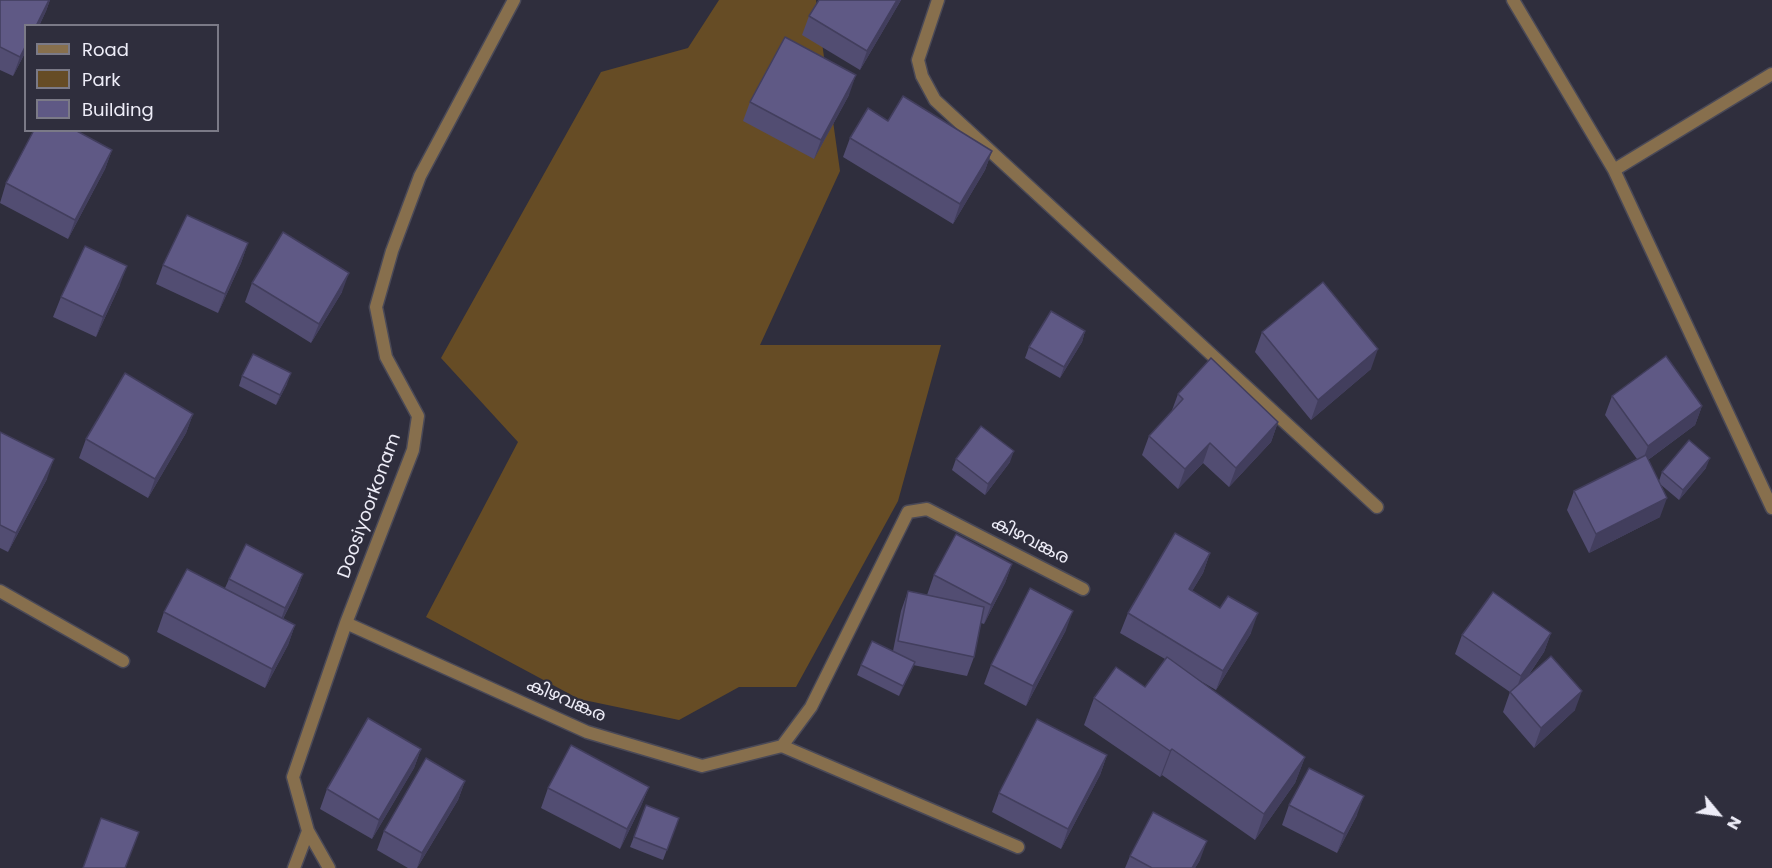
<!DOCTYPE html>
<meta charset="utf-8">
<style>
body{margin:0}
#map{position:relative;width:1772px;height:868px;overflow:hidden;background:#2f2e3d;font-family:Poppins,sans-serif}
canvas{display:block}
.legend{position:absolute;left:24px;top:24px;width:195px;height:108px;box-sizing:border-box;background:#2f2e3d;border:2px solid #7b7a87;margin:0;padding:8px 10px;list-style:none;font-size:18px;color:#edecf7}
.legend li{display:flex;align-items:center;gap:12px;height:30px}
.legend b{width:30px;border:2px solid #7b7a87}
.north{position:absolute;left:1688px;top:784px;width:60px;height:60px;-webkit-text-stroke:4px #2f2e3d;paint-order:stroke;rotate:119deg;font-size:16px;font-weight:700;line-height:24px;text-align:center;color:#edecf7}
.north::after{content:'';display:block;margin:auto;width:21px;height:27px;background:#edecf7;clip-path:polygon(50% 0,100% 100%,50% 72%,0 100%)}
</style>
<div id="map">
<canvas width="1772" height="868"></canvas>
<ul class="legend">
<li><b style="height:8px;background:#876f4d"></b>Road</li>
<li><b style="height:16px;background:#664c25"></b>Park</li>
<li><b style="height:16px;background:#5f5985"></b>Building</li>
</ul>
<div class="north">N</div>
</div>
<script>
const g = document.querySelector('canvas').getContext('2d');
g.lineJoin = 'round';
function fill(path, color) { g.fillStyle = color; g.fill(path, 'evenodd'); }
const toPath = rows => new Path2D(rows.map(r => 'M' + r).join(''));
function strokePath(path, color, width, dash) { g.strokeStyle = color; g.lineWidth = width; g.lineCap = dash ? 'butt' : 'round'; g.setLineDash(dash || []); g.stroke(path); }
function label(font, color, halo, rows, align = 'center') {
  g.font = font + ' Poppins,"Noto Sans Malayalam",sans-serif'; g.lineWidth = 4.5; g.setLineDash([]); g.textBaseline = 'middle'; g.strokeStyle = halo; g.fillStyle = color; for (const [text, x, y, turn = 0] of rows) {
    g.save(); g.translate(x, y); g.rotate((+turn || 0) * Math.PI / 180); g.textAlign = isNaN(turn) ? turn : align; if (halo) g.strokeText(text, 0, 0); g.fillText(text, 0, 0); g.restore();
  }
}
const green = toPath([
 [719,0,816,0,840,171,760,345,941,345,898,501,796,687,739,687,679,720,579,699,426,617,518,442,441,358,601,72,688,48]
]);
const street = toPath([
 [938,0,918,60,922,76,935,100,1377,507],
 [1513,0,1614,170,1772,508],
 [1614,170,1772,74],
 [0,591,123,661],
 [346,623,587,732,702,766,782,746,1018,847],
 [782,746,811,707,908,512,927,509,1083,589],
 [308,831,329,868],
 [294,868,308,831,293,777,346,623,413,450,418,416,386,357,376,307,392,251,420,176,514,0]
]);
const wall = toPath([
 [0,0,50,0,46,11,39,26,26,26,26,51,13,76,0,70],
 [819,0,901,0,860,70,802,35,809,16],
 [849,95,814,159,743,121,750,102],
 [888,121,992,151,985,170,953,224,843,157,850,138],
 [112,150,105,169,68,239,0,203,6,183],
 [248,243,241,263,218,313,156,284,163,265],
 [252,283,342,292,311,343,245,302],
 [120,285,96,337,53,317,61,297],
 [1085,331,1082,342,1060,378,1025,358,1029,347],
 [1262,332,1371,369,1311,420,1255,352],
 [242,376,287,384,276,405,239,386],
 [1178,394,1278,422,1271,442,1229,487,1203,463,1178,489,1142,455,1149,436,1171,413],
 [1612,396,1702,406,1695,425,1648,460,1659,481,1662,472,1706,468,1679,500,1660,484,1660,517,1589,553,1567,510,1574,491,1637,459,1605,415],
 [193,414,186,433,148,498,79,458,86,439],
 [0,432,47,479,8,552,0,548],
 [956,459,1010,462,985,495,952,470],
 [1210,553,1203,573,1192,591,1251,633,1216,690,1192,676,1305,757,1295,783,1255,840,1162,775,1160,777,1084,725,1094,698,1145,687,1165,659,1120,633,1128,613],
 [1012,564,1005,583,984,624,981,623,974,657,967,676,913,665,899,696,857,675,861,665,893,651,901,611,908,591,927,595,934,575],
 [303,574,296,593,283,619,295,625,288,645,265,688,157,632,164,612,225,588,229,579],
 [1066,630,1026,706,984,684,991,665],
 [1551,633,1544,652,1528,676,1575,710,1534,748,1503,712,1510,692,1455,654,1462,635],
 [421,749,414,768,372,839,320,809,327,789],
 [1107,755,1100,775,1061,849,992,812,999,793],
 [465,781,458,800,417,868,408,868,377,850,384,831],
 [649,787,641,806,620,849,541,808,548,788],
 [646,805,679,818,663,860,630,847],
 [1289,805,1357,815,1337,853,1282,825],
 [1130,856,1200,860,1195,868,1125,868]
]);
const shadedWall = toPath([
 [49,0,50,0,46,11,39,26,36,26],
 [897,0,901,0,860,70,867,51],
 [26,45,26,51,13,76,20,57],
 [856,75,849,95,814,159,821,140],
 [112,150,105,169,68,239,75,220],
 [992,151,985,170,953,224,960,204],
 [248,243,241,263,218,313,225,294],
 [127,266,120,285,96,337,103,317],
 [349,273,342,292,311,343,319,324],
 [1085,331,1082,342,1060,378,1064,367],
 [1378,349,1371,369,1311,420,1318,400],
 [291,373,287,384,276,405,280,395],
 [1702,406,1695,425,1641,465,1648,446],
 [193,414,186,433,148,498,155,479],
 [1278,422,1271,442,1229,487,1236,468],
 [1210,443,1203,463,1178,489,1185,469],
 [1014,451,1010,462,985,495,988,484],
 [1710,458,1706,468,1679,500,1683,490],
 [54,459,47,479,8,552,16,533],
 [1667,498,1660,517,1589,553,1596,534],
 [1210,553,1203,573,1182,608,1189,589],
 [1012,564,1005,583,984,624,991,605],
 [303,574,296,593,278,628,285,608],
 [1073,611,1066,630,1026,706,1033,686],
 [1258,613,1251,633,1216,690,1223,671],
 [295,625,288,645,265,688,272,669],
 [1551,633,1544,652,1514,696,1521,676],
 [915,662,911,672,899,696,903,686],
 [1582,691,1575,710,1534,748,1541,728],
 [421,749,414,768,372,839,379,820],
 [1172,749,1162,775,1160,777,1170,751],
 [1107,755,1100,775,1061,849,1068,829],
 [1305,757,1295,783,1255,840,1264,814],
 [465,781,458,800,417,868,422,853],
 [649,787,641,806,620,849,627,829],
 [1364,796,1357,815,1337,853,1344,834],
 [1207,841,1200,860,1195,868,1192,868]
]);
const building = toPath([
 [0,0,49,0,36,26,26,26,26,45,20,57,0,47,0,0],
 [819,0,897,0,867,51,809,16,819,0],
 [785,37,856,75,821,140,750,102,785,37],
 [903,96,992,151,960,204,850,138,868,108,888,121,903,96],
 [34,130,75,130,112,150,75,220,6,183,34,130],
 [187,215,248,243,225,294,163,265,187,215],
 [283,232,349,273,319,324,252,283,283,232],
 [85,246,127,266,103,317,61,297,85,246],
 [1323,282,1378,349,1318,400,1262,332,1323,282],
 [1051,311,1085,331,1064,367,1029,347,1051,311],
 [253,354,291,373,280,395,242,376,253,354],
 [1666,356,1702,406,1648,446,1612,396,1666,356],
 [1211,358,1278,422,1236,468,1210,443,1185,469,1149,436,1183,399,1178,394,1211,358],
 [125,373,193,414,155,479,86,439,125,373],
 [981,426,1014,451,988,484,956,459,981,426],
 [0,432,54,459,16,533,0,525,0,432],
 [1689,440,1710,458,1683,490,1662,472,1689,440],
 [1646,455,1667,498,1596,534,1574,491,1646,455],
 [1175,533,1210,553,1189,589,1220,608,1228,596,1258,613,1223,671,1128,613,1175,533],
 [956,534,1012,564,991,605,934,575,956,534],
 [246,544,303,574,285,608,229,579,246,544],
 [187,569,295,625,272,669,164,612,187,569],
 [1030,588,1073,611,1033,686,991,665,1030,588],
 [908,591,984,607,974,657,898,641,908,591],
 [1493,592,1551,633,1521,676,1462,635,1493,592],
 [872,641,915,662,903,686,861,665,872,641],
 [1551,656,1582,691,1541,728,1510,692,1551,656],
 [1167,657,1305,757,1264,814,1172,749,1170,751,1094,698,1116,667,1145,687,1167,657],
 [368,718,421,749,379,820,327,789,368,718],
 [1037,719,1107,755,1068,829,999,793,1037,719],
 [571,745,649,787,627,829,548,788,571,745],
 [426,758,465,781,422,853,384,831,426,758],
 [1309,768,1364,796,1344,834,1289,805,1309,768],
 [646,805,679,818,667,850,634,837,646,805],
 [1153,812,1207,841,1192,868,1152,868,1130,856,1153,812],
 [101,818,139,832,125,868,83,868,101,818]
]);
const streetNames = [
 ["Doosiyoorkonam",370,506,-70],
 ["കിഴവങ്കര",1030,541,27],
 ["കിഴവങ്കര",566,701,23]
];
fill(green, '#664c25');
strokePath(street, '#4a4957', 15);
strokePath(street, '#876f4d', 12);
fill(wall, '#524d72');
fill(shadedWall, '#423e5d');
fill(building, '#5f5985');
strokePath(building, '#423e5d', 1.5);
label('18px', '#edecf7', '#2f2e3d', streetNames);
</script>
